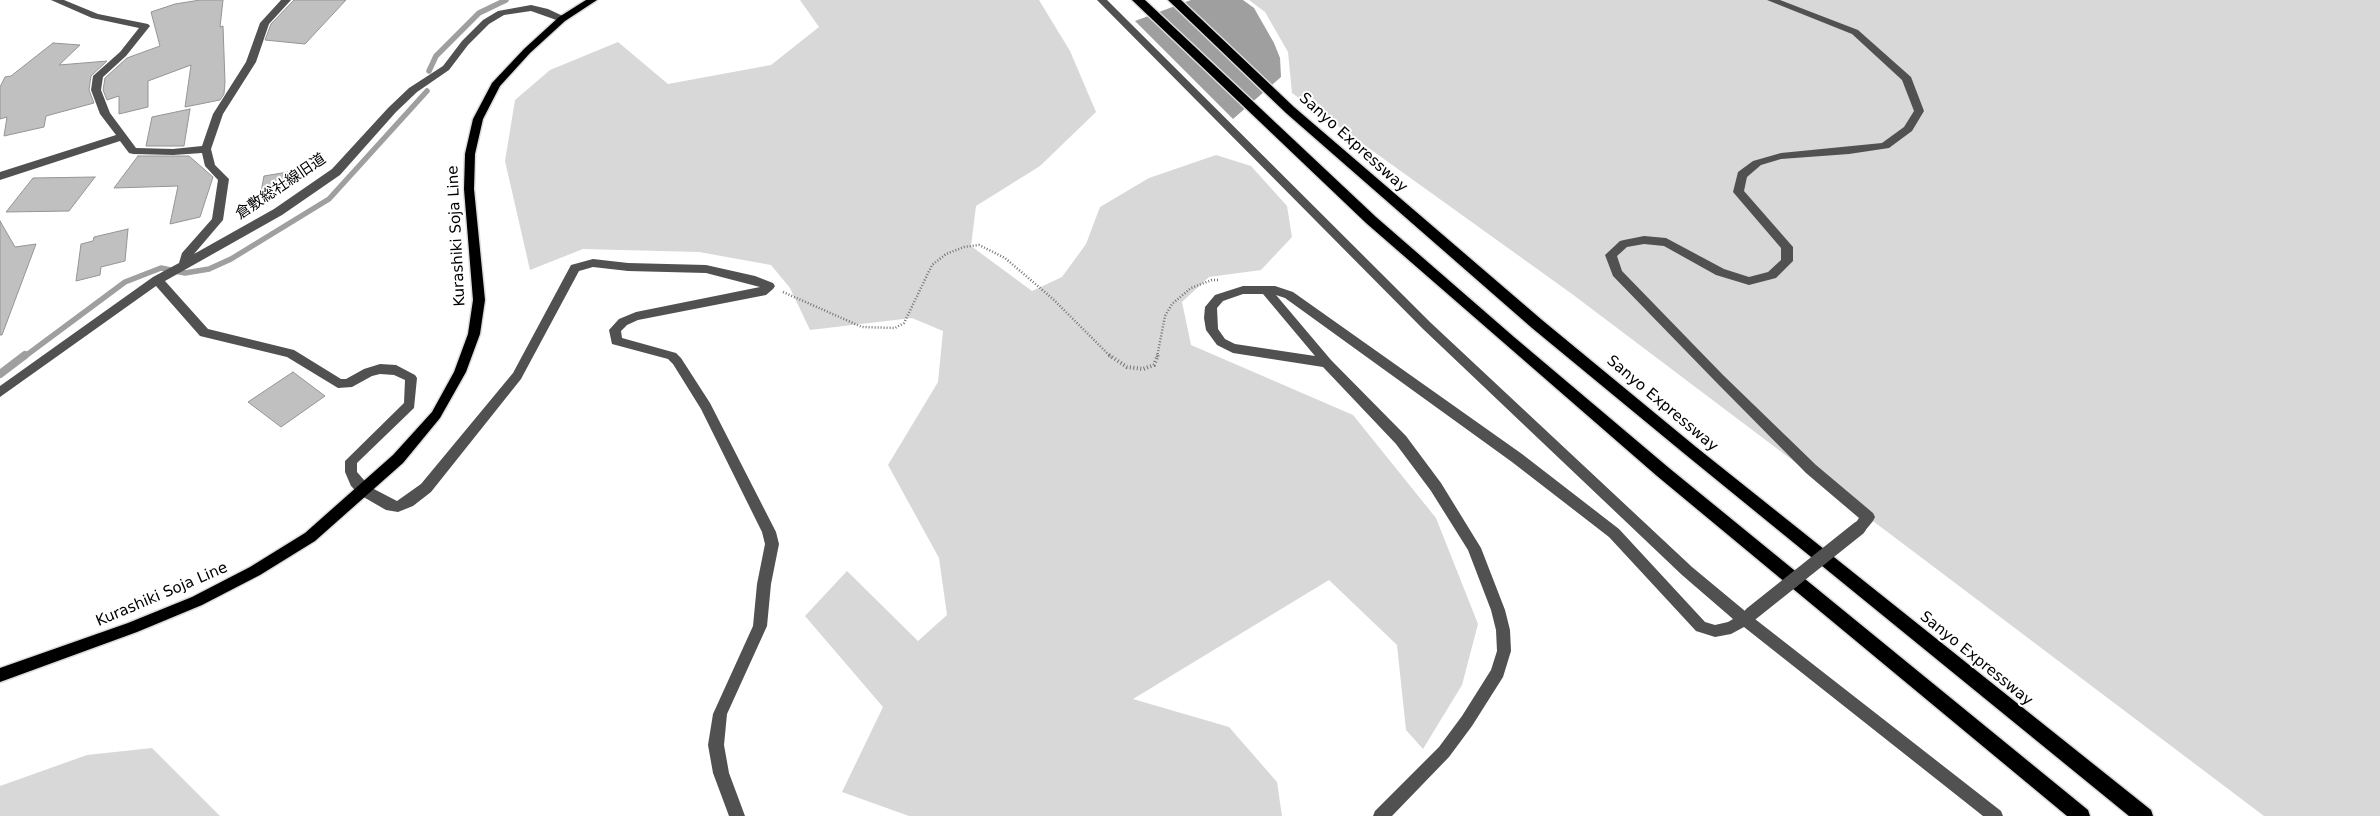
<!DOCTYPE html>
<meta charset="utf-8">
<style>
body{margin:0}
canvas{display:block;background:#fff}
</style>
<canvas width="2380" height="816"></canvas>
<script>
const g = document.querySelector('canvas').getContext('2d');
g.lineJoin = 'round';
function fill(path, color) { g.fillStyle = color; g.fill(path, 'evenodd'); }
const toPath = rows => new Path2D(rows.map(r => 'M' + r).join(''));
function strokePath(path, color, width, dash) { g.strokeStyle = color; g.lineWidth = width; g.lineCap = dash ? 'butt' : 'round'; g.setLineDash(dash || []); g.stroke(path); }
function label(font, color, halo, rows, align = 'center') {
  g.font = font + ' "DejaVu Sans","Noto Sans JP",sans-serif'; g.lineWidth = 4; g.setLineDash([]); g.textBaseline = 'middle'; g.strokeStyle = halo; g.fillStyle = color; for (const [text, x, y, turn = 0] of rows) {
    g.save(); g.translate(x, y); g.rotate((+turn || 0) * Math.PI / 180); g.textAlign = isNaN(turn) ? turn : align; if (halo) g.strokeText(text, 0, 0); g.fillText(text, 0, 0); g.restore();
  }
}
const green = toPath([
 [800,0,1039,0,1070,51,1096,112,1040,166,976,206,971,246,1032,291,1062,277,1086,244,1100,207,1149,178,1216,155,1251,166,1287,206,1292,237,1261,270,1209,277,1182,302,1191,345,1353,415,1436,518,1478,624,1462,685,1423,749,1406,730,1397,645,1329,580,1133,699,1229,727,1277,782,1282,816,909,816,842,792,883,707,805,616,847,571,918,641,947,615,939,558,888,465,938,382,943,331,912,318,810,330,790,288,771,265,699,252,583,249,530,270,505,161,515,100,550,70,618,42,668,84,771,65,819,27],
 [1249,0,2380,0,2380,816,2264,816,1572,294,1292,93,1288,52,1265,12],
 [152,748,220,816,0,816,0,786,87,755]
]);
const water = toPath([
 [1191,0,1243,0,1254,8,1274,43,1280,58,1281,77,1233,119,1135,21]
]);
const streamFar1 = toPath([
 [429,71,436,56,479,13,506,0],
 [24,357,125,282,161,268,185,273,209,269,231,259,329,199,427,91]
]);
const stream = toPath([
 [0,374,25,355]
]);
const building = toPath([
 [200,0,223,0,220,27,223,26,225,82,224,94,220,100,185,107,191,65,148,81,148,107,119,114,119,96,107,100,103,90,105,78,127,58,160,46,151,12,175,4,200,0],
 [294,0,346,0,305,44,265,40,271,24,294,0],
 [53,43,80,45,59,65,107,61,91,76,89,90,94,103,46,116,44,127,4,136,7,117,0,119,0,87,5,77,11,76,53,43],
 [190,109,184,146,146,146,152,117,190,109],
 [138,156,189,156,213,177,200,217,170,224,178,186,114,188,138,156],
 [288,172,285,192,260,197,264,176,288,172],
 [95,177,69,211,6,212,33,178,95,177],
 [0,221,15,247,36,244,2,335,0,335,0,221],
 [128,229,125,261,101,267,100,275,76,281,81,244,93,241,94,237,128,229],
 [293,372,325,396,281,427,248,402,293,372]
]);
const pathFar1 = toPath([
 [783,292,862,327,895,328,904,323,932,265,946,254,964,247,979,245,1005,258,1053,299,1111,357],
 [1157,357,1165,316,1172,304,1191,288,1212,280,1220,280]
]);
const path = toPath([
 [1109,355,1127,367,1143,369,1154,365,1158,355]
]);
const minor = toPath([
 [51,0,64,0,98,14,148,24,150,26,126,56,103,77,101,90,110,113,136,148,173,149,202,146,213,114,246,62,260,23,281,0,291,0,269,24,256,62,223,114,211,149,215,165,229,179,223,220,194,254,274,209,332,169,388,108,409,88,443,66,462,41,483,20,498,11,531,5,548,9,565,17,567,19,562,22,531,11,504,15,489,24,468,45,449,70,417,92,396,112,340,175,282,215,165,281,208,329,294,350,341,379,346,379,364,369,380,364,396,365,415,375,417,378,414,408,357,463,357,472,370,487,397,501,421,484,513,373,571,265,593,259,628,263,706,265,755,276,773,283,775,286,773,289,766,295,638,320,627,325,621,331,622,338,676,353,681,358,710,403,776,532,779,544,771,584,767,626,727,714,724,745,729,773,745,816,729,816,713,773,708,745,713,714,753,626,757,584,765,544,762,532,701,409,673,364,668,359,612,344,609,330,619,319,636,312,760,287,706,273,628,271,593,267,579,271,521,379,431,492,413,506,398,512,386,510,360,495,351,486,345,472,345,461,404,403,405,380,394,375,380,374,372,376,352,387,338,388,287,357,200,336,156,286,0,397,0,386,153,277,179,263,182,253,212,219,218,180,205,166,202,153,173,155,133,154,129,153,120,141,0,180,0,172,116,135,100,114,91,90,93,76,120,52,139,28,92,18,51,0],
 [1097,0,1107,0,1431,323,1692,567,1745,611,1749,610,1754,612,1756,616,1755,619,2001,811,2003,816,1983,816,1744,627,1731,634,1715,637,1696,631,1609,537,1512,462,1285,298,1276,295,1331,360,1406,436,1441,483,1481,548,1505,610,1510,630,1511,651,1503,677,1472,726,1449,757,1392,816,1373,816,1375,811,1439,747,1462,716,1491,670,1497,651,1496,630,1491,610,1468,550,1431,491,1396,444,1323,367,1233,353,1217,345,1206,330,1204,318,1205,307,1215,295,1243,286,1275,286,1293,292,1522,454,1619,529,1705,622,1715,625,1728,622,1733,619,1682,575,1423,329,1097,0],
 [1243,294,1263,294,1315,356,1235,344,1225,339,1218,329,1217,308,1223,301,1243,294],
 [1767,0,1780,0,1858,30,1911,77,1924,111,1912,131,1889,148,1849,154,1781,159,1761,165,1747,177,1744,191,1793,247,1793,261,1776,278,1749,285,1716,275,1664,246,1644,244,1627,247,1617,256,1622,271,1723,375,1816,465,1873,513,1875,517,1873,521,1864,532,1859,534,1854,532,1852,528,1859,518,1806,473,1715,381,1613,276,1605,255,1620,241,1624,240,1644,236,1666,238,1724,269,1749,277,1768,272,1781,260,1781,248,1733,192,1738,172,1753,161,1781,153,1882,143,1904,127,1914,111,1902,80,1852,34,1767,0]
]);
const major = toPath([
 [586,0,597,0,565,21,530,53,500,86,483,119,475,154,474,189,485,300,480,334,466,372,440,418,403,463,315,541,260,575,202,605,137,632,0,682,0,668,128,623,192,597,250,567,305,533,393,455,432,412,454,372,468,334,473,300,464,189,465,154,473,119,492,83,524,49,559,17,586,0]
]);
const highway = toPath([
 [1132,0,1145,0,1376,217,1514,337,1669,468,2088,810,2090,816,2067,816,1657,476,1366,223,1132,0],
 [1168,0,1181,0,1294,107,1542,320,1696,447,2151,810,2153,816,2129,816,1686,455,1532,328,1286,113,1168,0]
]);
const minorBridge = toPath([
 [1751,614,1859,528]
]);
const streetNames = [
 ["Sanyo Expressway",1353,143,42],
 ["倉敷総社線旧道",281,187,-34],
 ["Kurashiki Soja Line",457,236,-93],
 ["Sanyo Expressway",1662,404,40],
 ["Kurashiki Soja Line",162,595,-23],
 ["Sanyo Expressway",1976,659,39]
];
fill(green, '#d8d8d8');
fill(water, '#9f9f9f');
strokePath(streamFar1, '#9f9f9f', 5.5);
strokePath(stream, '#9f9f9f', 8);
fill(building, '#c0c0c0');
strokePath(building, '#959595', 1);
strokePath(major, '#dbdbdb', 3);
strokePath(highway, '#dbdbdb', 3);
strokePath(pathFar1, '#737373', 2.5, [1, 2]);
strokePath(path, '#737373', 4, [1, 2.5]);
fill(minor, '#515151');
fill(major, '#000');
fill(highway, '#000');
strokePath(minorBridge, '#515151', 14);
label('15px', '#000', '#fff', streetNames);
</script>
